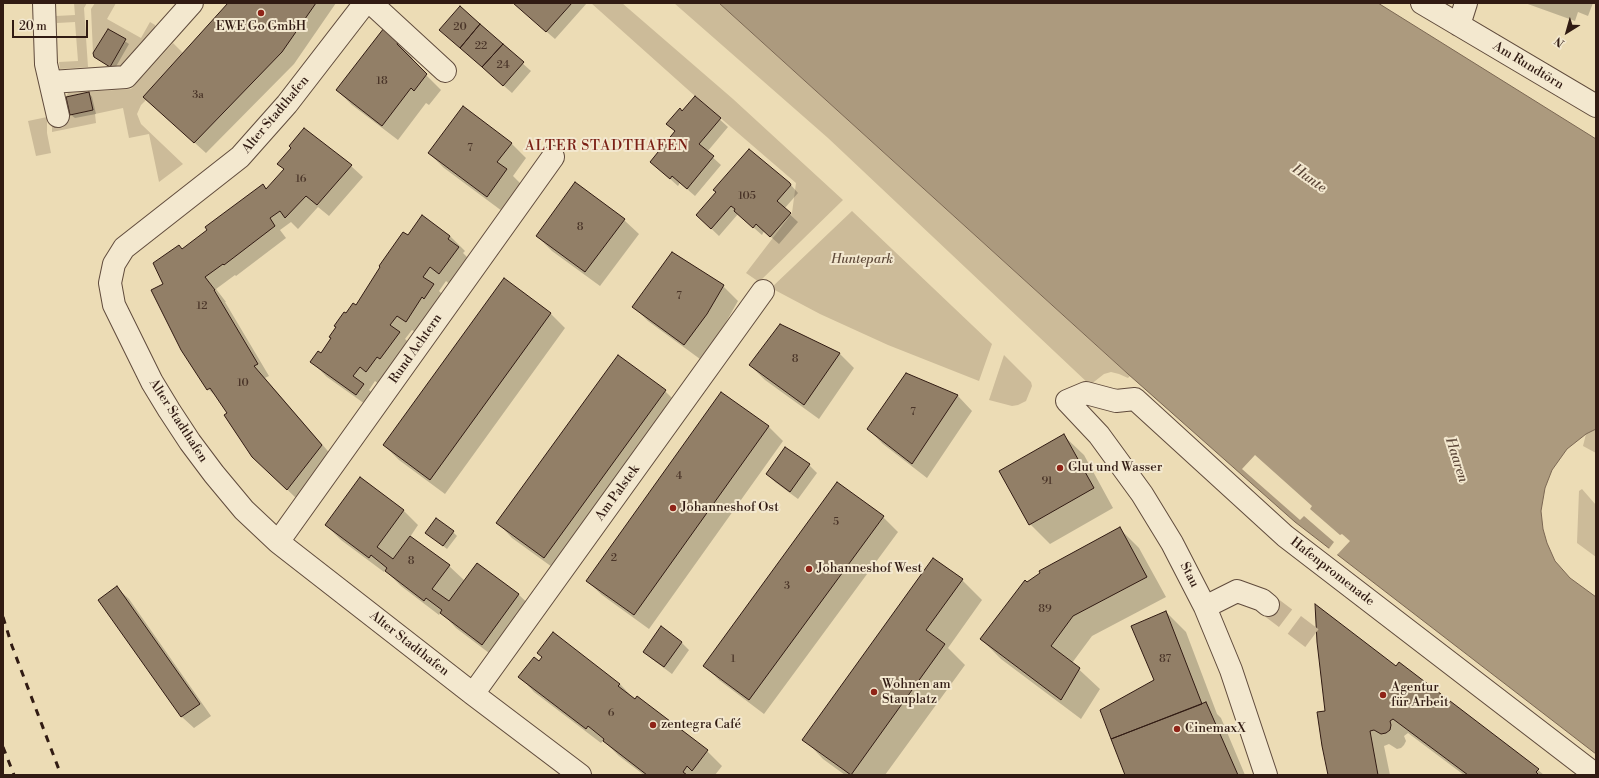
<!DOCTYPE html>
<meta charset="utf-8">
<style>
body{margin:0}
#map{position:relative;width:1599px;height:778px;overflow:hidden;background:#ecdcb5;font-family:"Libre Bodoni",serif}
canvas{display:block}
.frame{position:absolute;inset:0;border:4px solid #311b13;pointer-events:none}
.north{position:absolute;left:1547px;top:12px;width:40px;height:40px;-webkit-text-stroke:3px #f3e8cf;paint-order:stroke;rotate:217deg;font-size:11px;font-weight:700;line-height:16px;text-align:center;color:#311b13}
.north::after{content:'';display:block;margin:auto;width:14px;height:18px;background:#311b13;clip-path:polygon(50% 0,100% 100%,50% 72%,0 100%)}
.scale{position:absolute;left:12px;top:20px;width:76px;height:18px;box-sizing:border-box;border:2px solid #311b13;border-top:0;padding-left:5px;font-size:12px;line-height:14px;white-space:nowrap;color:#311b13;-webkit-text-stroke:3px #f3e8cf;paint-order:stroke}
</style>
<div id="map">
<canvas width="1599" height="778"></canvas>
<div class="frame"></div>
<div class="north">N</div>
<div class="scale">20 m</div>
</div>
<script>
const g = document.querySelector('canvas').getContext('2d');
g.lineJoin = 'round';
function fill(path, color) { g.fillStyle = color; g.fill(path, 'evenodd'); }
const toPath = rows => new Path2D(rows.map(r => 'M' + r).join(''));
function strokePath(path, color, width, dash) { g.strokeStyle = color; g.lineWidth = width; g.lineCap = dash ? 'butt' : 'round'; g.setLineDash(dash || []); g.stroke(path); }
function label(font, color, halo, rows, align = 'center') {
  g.font = font + ' "Libre Bodoni",serif'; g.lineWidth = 4; g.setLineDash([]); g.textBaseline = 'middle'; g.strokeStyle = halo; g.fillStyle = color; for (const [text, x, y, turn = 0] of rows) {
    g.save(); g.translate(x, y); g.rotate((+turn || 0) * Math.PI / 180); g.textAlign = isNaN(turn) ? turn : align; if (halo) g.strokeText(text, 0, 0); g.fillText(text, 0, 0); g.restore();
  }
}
const green = toPath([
 [74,3,87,3,84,8,88,67,60,69,59,62,78,61,75,22,57,23,56,16,75,15],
 [95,3,116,3,107,19,141,38,150,22,155,25,155,28,121,66,110,67,126,40,108,29,93,53,91,9],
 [591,3,622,3,733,99,843,200,759,282,746,273,792,213,796,183,695,96],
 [674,3,719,3,1130,376,1128,378,1119,374,1111,372,1104,374,1090,385,828,138],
 [173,43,183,53,143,97,146,100,141,105,137,114,141,124,183,164,159,182,149,134,129,138,123,108,95,114,96,123,52,132,52,120,93,110,89,92,66,97,68,93,131,89],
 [47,117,47,133,51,153,36,156,28,121],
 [852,211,992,344,979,381,888,345,820,314,771,288],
 [1004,355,1031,382,1032,386,1026,401,1018,405,1012,406,989,400],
 [1596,429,1596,453,1583,446,1586,434],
 [1582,489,1596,505,1596,557,1577,543,1579,491]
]);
const water = toPath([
 [719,3,1378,3,1596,139,1596,429,1586,434,1567,449,1552,470,1545,488,1541,511,1543,529,1547,543,1555,561,1570,578,1596,597,1596,754,1295,522,1128,374,719,3]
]);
const pier = toPath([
 [1255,455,1312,506,1310,509,1340,535,1342,534,1350,541,1336,556,1328,550,1334,542,1304,516,1300,520,1242,469]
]);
const shadow = toPath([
 [229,3,336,3,294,64,206,153,156,108],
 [513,3,587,3,555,39],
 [1525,3,1593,3,1588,16,1578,12,1575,21],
 [460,7,531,71,512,93,448,37],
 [108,30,129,44,114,70,95,56],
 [384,30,413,58,411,60,441,90,429,105,426,103,398,140,352,105,337,90],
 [89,93,92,97,96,114,75,118,71,115],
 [695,97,728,127,707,152,721,165,695,196,680,183,678,186,659,169,676,132,668,124,682,112],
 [304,130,351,166,363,177,329,216,318,207,298,229,291,222,280,230,286,238,236,276,235,275,216,289,226,302,225,302,269,376,265,378,333,457,299,501,265,468,219,399,208,389,164,284,182,249,209,230,263,185,267,189,285,170,292,148],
 [511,143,526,158,513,176,522,185,502,211,444,168,429,153],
 [790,184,798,193,784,209,798,222,779,244,764,231,762,235,738,214,719,236,697,215],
 [422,217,450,236,465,251,463,253,473,263,454,288,446,281,439,291,448,300,421,336,412,330,405,339,414,347,381,386,375,381,369,390,379,399,372,409,327,377,312,362,321,354,346,314,356,306],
 [624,220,639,234,600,286,552,251,537,236],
 [723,286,738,301,722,329,700,359,648,321,633,306],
 [550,313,565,328,445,494,399,460,384,445],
 [840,354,854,368,819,419,765,380,750,365],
 [906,374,958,396,972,411,927,478,883,444,868,429],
 [665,391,680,406,559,572,512,538,498,523],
 [768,426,783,441,649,629,602,595,587,581],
 [1064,436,1084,455,1113,508,1050,544,1030,524],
 [809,465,817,473,798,499,775,482,767,474],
 [403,510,418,525,410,537,449,566,465,581,477,564,519,595,534,609,497,659,456,628,441,612,439,615,401,586,385,570,384,572,341,540,326,525],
 [883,517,898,532,764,714,719,680,704,665],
 [1119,528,1139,548,1166,597,1092,636,1072,663,1100,689,1081,719,1001,659,981,639,1027,583],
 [453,532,457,536,447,549,426,533],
 [934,560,962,580,982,600,948,648,965,665,885,775,845,775,823,759,804,739],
 [117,588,129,599,211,716,194,728,182,717,99,600],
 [1166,612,1186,632,1217,714,1221,718,1245,775,1126,775,1155,680],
 [662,628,682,643,689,650,672,674,652,659,645,652],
 [539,662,620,684,635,700,707,751,722,766,715,775,644,775,619,756,606,743,603,741,601,743,534,692,520,677],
 [1396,667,1538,770,1544,775,1464,775,1408,733,1404,736,1406,741,1404,745,1401,748,1397,749,1389,744,1384,746,1390,775,1329,775,1326,712]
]);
const building = toPath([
 [228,3,316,3,282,52,194,143,143,97,228,3],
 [513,3,572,3,546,32,513,3],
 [460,6,480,24,460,48,439,30,460,6],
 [480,24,503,44,482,67,460,48,480,24],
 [384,28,398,42,397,44,427,74,414,91,411,88,382,126,336,90,384,28],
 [108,29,126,39,110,67,94,57,93,53,108,29],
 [503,44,524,62,503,86,482,67,503,44],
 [89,92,93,110,70,115,66,97,89,92],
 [695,96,721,118,699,144,714,156,687,189,672,176,670,179,650,162,675,131,666,124,680,108,682,111,695,96],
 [463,106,512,143,497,162,507,169,487,197,428,153,463,106],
 [304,128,352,165,317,205,306,196,285,218,280,211,270,218,275,226,224,265,223,264,205,277,215,290,214,290,258,364,254,366,322,445,287,490,252,457,224,415,227,413,210,388,207,390,181,350,151,290,163,284,153,263,179,245,182,249,207,230,205,227,263,184,266,189,284,169,277,164,291,148,289,146,304,128],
 [749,149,790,183,791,185,777,201,791,213,770,237,756,224,753,228,734,211,735,209,731,206,711,229,696,215,716,192,713,190,749,149],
 [575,182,625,219,585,272,536,236,575,182],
 [422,215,450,236,448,239,459,247,439,274,430,267,423,277,434,284,424,299,422,297,406,322,397,316,390,325,400,332,380,359,377,357,366,372,360,367,353,376,364,384,356,395,310,362,318,351,321,353,331,338,329,337,336,327,334,326,344,312,346,313,353,303,356,305,380,267,379,266,403,232,408,235,422,215],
 [672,252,724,285,707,314,684,345,632,307,672,252],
 [504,278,551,313,430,480,383,445,504,278],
 [780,324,840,353,804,405,749,365,780,324],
 [618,355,666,390,544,558,496,523,618,355],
 [906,373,958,395,912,464,867,429,906,373],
 [721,392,769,426,634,615,586,581,721,392],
 [1064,434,1094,488,1029,525,999,471,1064,434],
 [785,447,810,464,790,492,766,474,785,447],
 [360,477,404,510,377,547,393,559,410,536,450,565,432,589,449,601,477,563,519,594,482,645,440,613,442,610,426,598,424,601,385,571,387,568,371,555,369,558,325,525,360,477],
 [837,482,884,516,749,700,703,666,837,482],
 [436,518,454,531,443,546,425,533,436,518],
 [1120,527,1147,577,1073,616,1051,646,1080,668,1061,700,980,639,1025,580,1027,582,1040,573,1039,571,1120,527],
 [933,558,963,579,926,630,945,644,851,775,802,740,933,558],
 [117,586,200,704,181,717,98,600,117,586],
 [1315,604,1396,666,1399,662,1539,769,1536,772,1539,775,1468,775,1393,719,1390,721,1391,725,1390,730,1386,733,1381,734,1374,730,1370,731,1378,775,1328,775,1322,746,1317,712,1325,711,1317,642,1315,604],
 [1166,611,1202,704,1111,739,1100,710,1154,680,1131,626,1166,611],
 [661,626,682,642,664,667,643,652,661,626],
 [553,632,620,684,618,686,635,699,637,696,708,750,692,771,687,766,683,772,687,775,647,775,603,741,604,739,588,726,586,729,518,677,534,657,539,661,542,657,537,653,553,632],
 [1206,702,1238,775,1125,775,1111,739,1206,702]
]);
const minorTunnel = toPath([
 [1268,605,1317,642]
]);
const minor = toPath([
 [44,3,46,64,58,116],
 [365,3,287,104,240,157,124,248,114,264,110,283,114,305,152,382,169,410,190,442,214,474,244,510,278,542,473,694,580,775],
 [371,3,445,71],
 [1422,3,1596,106],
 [1459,25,1466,3],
 [51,82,126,77,192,3],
 [278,542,553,157],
 [1205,607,1237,591,1262,600,1268,605],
 [473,694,763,291],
 [1266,775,1231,670,1205,607,1172,543,1142,494,1099,435,1067,401,1086,393,1116,401,1135,399,1285,536,1596,775]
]);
const rail = toPath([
 [3,617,12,646,61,775],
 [3,747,14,775]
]);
const markers = [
 [261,13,4,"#8f2418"],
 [1060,468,4,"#8f2418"],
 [673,508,4,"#8f2418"],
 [809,569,4,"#8f2418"],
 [874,692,4,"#8f2418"],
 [1383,695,4,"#8f2418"],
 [653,725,4,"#8f2418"],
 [1177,729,4,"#8f2418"]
];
const numberNames = [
 ["20",460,27],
 ["22",481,46],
 ["24",503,65],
 ["18",382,81],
 ["3a",198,95],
 ["7",470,148],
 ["16",301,179],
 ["105",747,196],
 ["8",580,227],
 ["7",679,296],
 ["12",202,306],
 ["8",795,359],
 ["10",243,383],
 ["7",913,412],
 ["4",679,476],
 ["91",1047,481],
 ["5",836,522],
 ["2",614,558],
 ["8",411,561],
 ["3",787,586],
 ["89",1045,609],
 ["1",733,659],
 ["87",1165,659],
 ["6",611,713]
];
const poiNames = [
 ["EWE Go GmbH",261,27,"center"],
 ["Glut und Wasser",1068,468],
 ["Johanneshof Ost",681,508],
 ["Johanneshof West",817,569],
 ["Wohnen am",882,685],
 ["Stauplatz",882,700],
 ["Agentur",1391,688],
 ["für Arbeit",1391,703],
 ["zentegra Café",661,725],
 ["CinemaxX",1185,729]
];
const streetNames = [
 ["Am Rundtörn",1528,66,31],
 ["Alter Stadthafen",276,115,-50],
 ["Rund Achtern",416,349,-55],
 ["Alter Stadthafen",178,421,57],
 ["Am Palstek",618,493,-54],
 ["Hafenpromenade",1332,572,38],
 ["Stau",1189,575,63],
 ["Alter Stadthafen",409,644,38]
];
const parkNames = [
 ["Huntepark",862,260]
];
const neighbourhoodNames = [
 ["ALTER STADTHAFEN",607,147]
];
const waterNames = [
 ["Hunte",1309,179,35],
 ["Haaren",1456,460,72]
];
fill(green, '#cb9');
fill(water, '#ac9a7e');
strokePath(water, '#7b6753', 1);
fill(pier, '#ecdcb5');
fill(shadow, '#0003');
fill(building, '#927f67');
strokePath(building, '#311b13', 1);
strokePath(minorTunnel, '#c7b595', 22, [22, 11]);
strokePath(minor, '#604b3c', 24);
strokePath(minor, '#f3e8cf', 22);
strokePath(rail, '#311b13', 3, [7, 7]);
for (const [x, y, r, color] of markers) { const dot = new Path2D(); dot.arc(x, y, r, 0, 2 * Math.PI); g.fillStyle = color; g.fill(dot); strokePath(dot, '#f3e8cf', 1.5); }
label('11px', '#493428', null, numberNames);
label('13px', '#311b13', '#f3e8cf', poiNames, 'left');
label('13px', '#311b13', '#f3e8cf', streetNames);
label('italic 13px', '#604b3b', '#f3e8cf', parkNames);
g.letterSpacing = '1px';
label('14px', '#7a1f14', '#f3e8cf', neighbourhoodNames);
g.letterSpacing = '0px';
label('italic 14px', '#5c4738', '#f3e8cf', waterNames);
</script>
